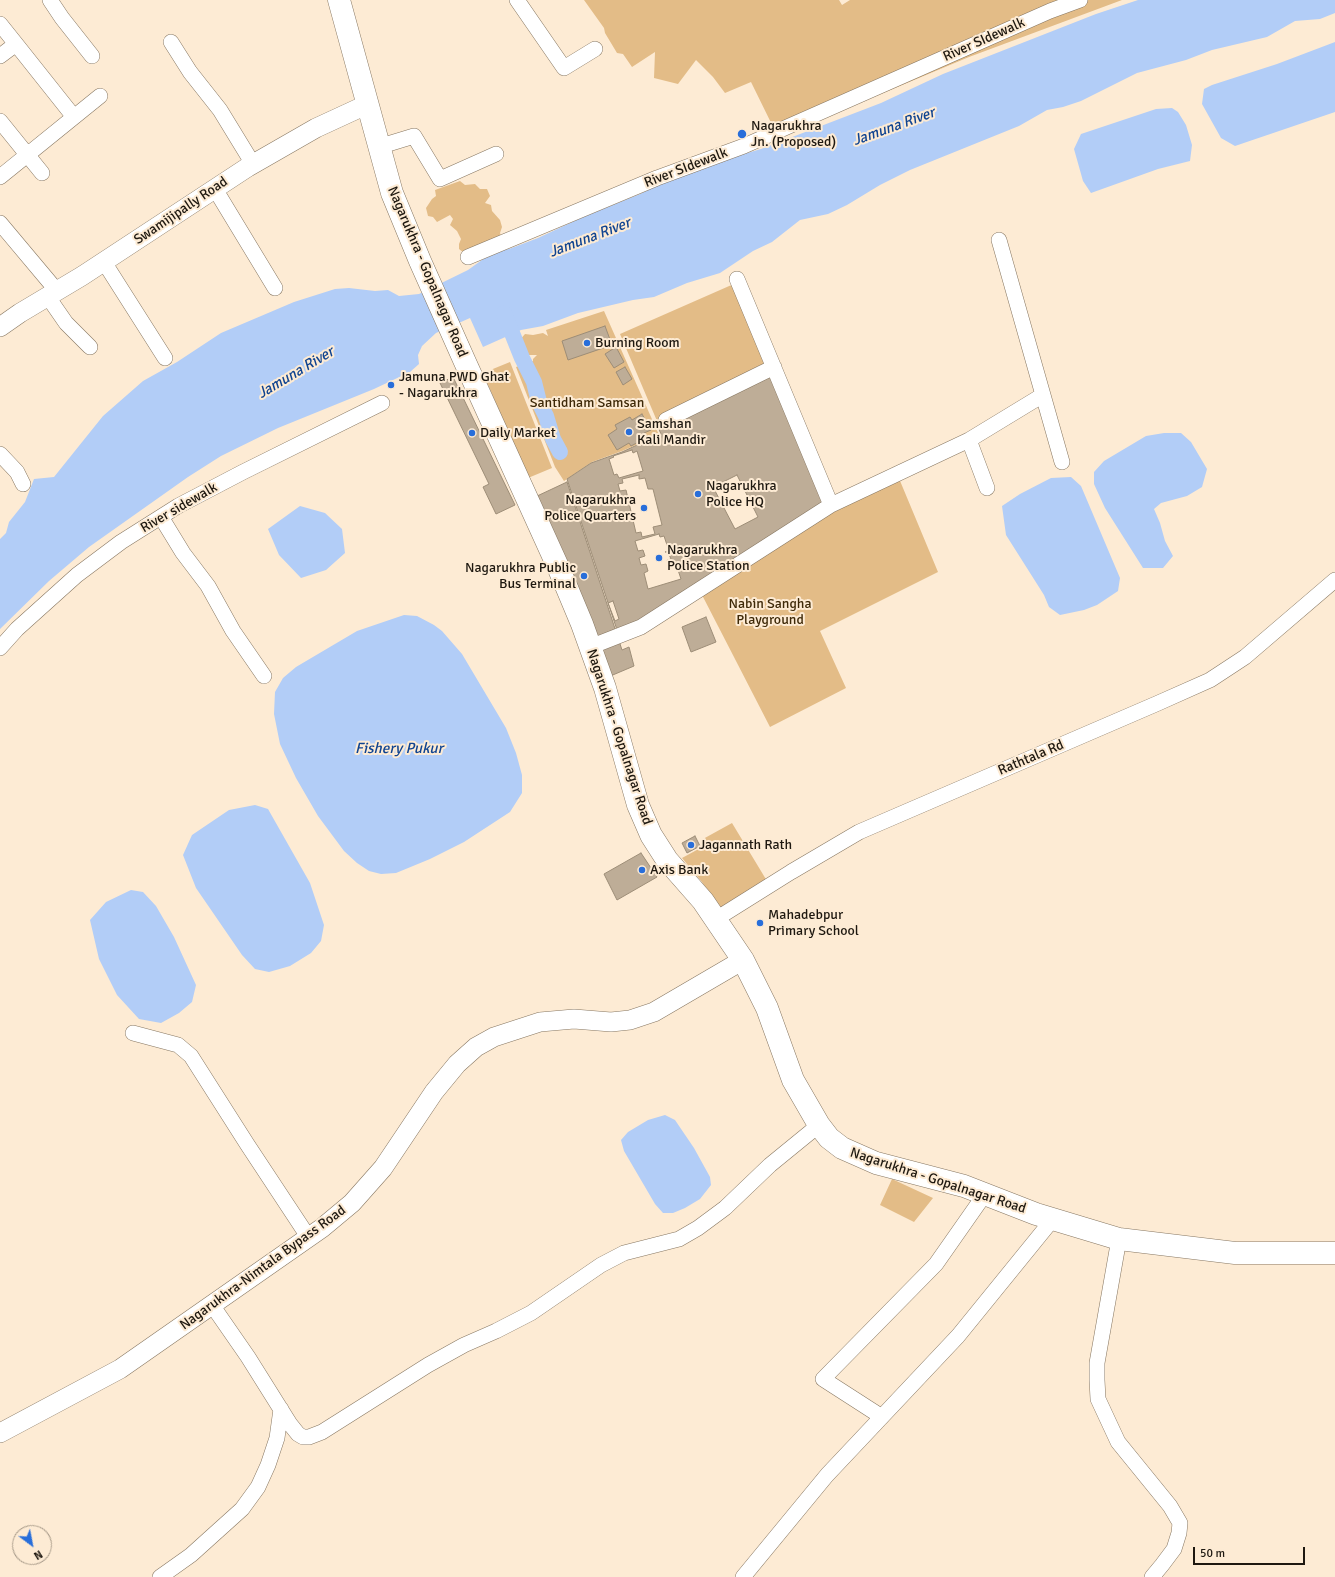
<!DOCTYPE html>
<style>
body{margin:0}
#map{position:relative;width:1335px;height:1577px;overflow:hidden;background:#fdebd4;font-family:Signika,sans-serif}
canvas{display:block}
.north{position:absolute;left:12px;top:1525px;width:40px;height:40px;box-sizing:border-box;background:#fdebd4;border:1px solid #a49786;border-radius:50%;rotate:148deg;font-size:11px;font-weight:700;line-height:16px;text-align:center;color:#1e1810}
.north::after{content:'';display:block;margin:auto;width:14px;height:18px;background:#286eda;clip-path:polygon(50% 0,100% 100%,50% 72%,0 100%)}
.scale{position:absolute;left:1193px;top:1547px;width:112px;height:18px;box-sizing:border-box;border:2px solid #1e1810;border-top:0;padding-left:5px;font-size:12px;line-height:14px;white-space:nowrap;color:#1e1810;-webkit-text-stroke:3px #fdebd4;paint-order:stroke}
</style>
<div id="map">
<canvas width="1335" height="1577"></canvas>
<div class="north">N</div>
<div class="scale">50 m</div>
</div>
<script>
const g = document.querySelector('canvas').getContext('2d');
g.lineJoin = 'round';
function fill(path, color) { g.fillStyle = color; g.fill(path, 'evenodd'); }
const toPath = rows => new Path2D(rows.map(r => 'M' + r).join(''));
function strokePath(path, color, width, dash) { g.strokeStyle = color; g.lineWidth = width; g.lineCap = dash ? 'butt' : 'round'; g.setLineDash(dash || []); g.stroke(path); }
function label(font, color, halo, rows, align = 'center') {
  g.font = font + ' Signika,sans-serif'; g.lineWidth = 4; g.setLineDash([]); g.textBaseline = 'middle'; g.strokeStyle = halo; g.fillStyle = color; for (const [text, x, y, turn = 0] of rows) {
    g.save(); g.translate(x, y); g.rotate((+turn || 0) * Math.PI / 180); g.textAlign = isNaN(turn) ? turn : align; if (halo) g.strokeText(text, 0, 0); g.fillText(text, 0, 0); g.restore();
  }
}
const green = toPath([
 [584,0,839,0,842,5,850,0,1122,0,969,57,778,137,751,82,725,93,713,77,696,60,678,84,654,78,655,52,632,67,623,54,617,53,605,33,604,28],
 [460,181,465,185,475,184,480,189,487,189,490,196,485,203,491,205,492,211,500,220,502,227,500,233,504,245,464,253,459,249,459,244,461,239,457,231,450,225,453,219,450,215,437,222,433,217,428,216,426,208,432,199,436,196,435,190],
 [736,283,770,366,657,421,620,334],
 [604,311,659,435,622,451,592,462,564,481,555,467,516,367,533,361,533,359,537,355,528,355,521,353,517,348,518,342,525,334,533,335,543,333,548,336,546,330],
 [510,362,552,468,528,478,483,373],
 [898,476,938,572,820,631,846,688,770,727,701,593,833,507],
 [732,823,767,881,720,910,702,882,682,858,706,845,703,839],
 [892,1179,933,1198,914,1222,880,1205]
]);
const water = toPath([
 [1138,0,1335,0,1335,13,1320,19,1295,21,1267,37,1212,50,1186,60,1137,73,1081,101,1063,107,1047,110,1019,126,910,170,880,185,847,205,828,214,800,220,772,242,753,251,720,273,687,283,654,297,633,300,578,313,543,326,521,330,483,347,470,318,436,333,422,346,418,355,419,364,410,372,374,389,278,428,221,456,188,477,89,547,49,581,0,629,0,539,6,533,9,522,25,502,34,479,54,477,103,416,143,381,177,362,221,333,294,302,335,289,349,288,375,291,388,290,399,296,419,294,468,270,493,252,509,249,538,238,583,217,640,194,685,171,761,149,881,103,943,74,1096,14],
 [1335,42,1335,112,1235,146,1221,138,1202,104,1204,89,1212,85,1277,64],
 [1172,108,1178,112,1186,125,1192,145,1190,161,1158,169,1091,193,1083,181,1074,149,1081,134,1156,109],
 [1164,433,1181,433,1191,442,1207,469,1202,487,1187,496,1161,503,1154,509,1160,523,1165,541,1173,556,1163,568,1143,568,1105,508,1094,484,1094,472,1104,461,1146,436],
 [1071,477,1081,486,1120,578,1118,591,1097,605,1084,610,1060,615,1049,607,1044,595,1006,535,1002,506,1020,494,1051,478],
 [300,506,325,513,342,529,345,553,326,570,301,578,279,555,268,529],
 [404,615,417,616,434,625,442,631,462,654,506,728,516,753,522,775,522,793,510,812,464,842,430,859,396,873,381,874,369,871,357,863,344,851,318,816,296,778,280,744,274,714,275,692,283,678,296,667,357,631],
 [255,805,268,809,310,883,324,925,321,941,311,953,290,966,269,972,255,969,242,955,196,888,183,855,192,835,229,810],
 [131,890,143,892,156,906,174,937,196,985,192,1002,179,1013,161,1023,139,1019,117,995,99,959,90,920,106,902],
 [665,1115,675,1120,694,1148,710,1177,711,1185,700,1199,685,1208,673,1213,663,1213,655,1204,624,1151,621,1140,628,1132,648,1120]
]);
const canal = toPath([
 [504,313,522,358,534,382,539,402,546,416,553,439,560,452]
]);
const building = toPath([
 [605,326,612,345,568,360,562,341,605,326],
 [616,347,624,362,614,368,605,354,616,347],
 [625,367,632,379,623,385,616,372,625,367],
 [773,371,830,508,620,639,567,479,591,463,622,452,661,434,657,425,773,371],
 [453,377,515,505,496,514,483,487,489,484,440,383,453,377],
 [642,414,651,430,644,433,646,438,631,446,629,443,617,450,608,435,617,429,615,425,630,417,632,420,642,414],
 [632,450,633,453,637,451,643,471,619,478,617,474,614,475,609,459,614,457,613,456,632,450],
 [639,475,639,479,645,478,648,489,653,489,662,525,653,527,655,534,642,537,641,532,636,533,626,490,620,491,618,484,623,483,622,479,639,475],
 [737,475,758,517,735,529,713,487,737,475],
 [567,482,622,650,629,647,634,666,608,677,535,497,567,482],
 [659,534,660,537,664,536,669,551,665,552,668,552,671,559,667,560,668,562,672,560,672,562,675,561,681,579,648,589,644,573,648,571,646,564,641,565,639,558,645,556,643,550,638,551,635,541,659,534],
 [613,601,619,619,615,621,608,603,613,601],
 [706,617,716,642,691,652,682,627,706,617],
 [695,836,700,846,687,853,682,843,695,836],
 [641,853,657,877,617,900,604,874,641,853]
]);
const minor = toPath([
 [50,0,62,18,92,56],
 [517,0,564,68,595,49],
 [0,24,16,44],
 [171,42,190,72,220,110,253,164],
 [0,56,16,44,74,117],
 [0,121,42,173],
 [378,147,414,136,440,179,496,154],
 [0,177,100,96],
 [215,189,275,288],
 [0,223,57,291],
 [468,257,657,178,744,146,1050,11,1080,0],
 [104,262,165,358],
 [737,279,831,505],
 [48,297,66,323,90,347],
 [1043,395,1062,462],
 [666,420,774,367],
 [969,440,987,488],
 [0,454,17,472,23,484],
 [161,517,183,553,208,586,233,631,264,676],
 [590,647,641,627,831,505,969,440,1043,395,999,240],
 [0,648,17,629,77,575,121,542,178,506,243,472,382,403],
 [716,919,791,872,859,832,1156,704,1210,680,1245,657,1335,580],
 [133,1033,178,1045,191,1056,247,1144,309,1238],
 [1119,1239,1097,1363,1097,1380,1098,1399,1118,1442,1170,1506,1180,1523,1179,1533,1174,1549,1162,1565,1152,1577],
 [212,1305,248,1357,290,1424,298,1434,303,1437,309,1437,322,1432,428,1365,464,1345,496,1331,531,1313,601,1265,624,1253,679,1239,698,1228,725,1208,770,1165,819,1125],
 [882,1417,823,1379,936,1264,985,1194],
 [160,1577,191,1555,242,1509,258,1487,268,1465,277,1438,281,1409],
 [743,1577,827,1475,958,1336,1053,1219]
]);
const tertiary = toPath([
 [0,327,20,313,82,276,248,167,316,128,368,104],
 [0,1433,120,1369,322,1228,352,1203,383,1168,434,1092,457,1064,476,1047,494,1037,540,1022,574,1019,611,1022,630,1020,654,1012,743,960]
]);
const secondary = toPath([
 [339,0,392,193,420,261,465,362,559,569,582,624,605,688,638,805,651,835,667,860,703,901,743,960,767,1008,793,1080,819,1125,829,1138,842,1148,876,1163,964,1186,1036,1214,1119,1239,1235,1253,1335,1253]
]);
const markers = [
 [742,134,5,"#286eda"],
 [587,343,4,"#286eda"],
 [391,385,4,"#286eda"],
 [629,432,4,"#286eda"],
 [472,433,4,"#286eda"],
 [698,494,4,"#286eda"],
 [644,508,4,"#286eda"],
 [659,558,4,"#286eda"],
 [584,576,4,"#286eda"],
 [691,845,4,"#286eda"],
 [642,870,4,"#286eda"],
 [760,923,4,"#286eda"]
];
const streetNames = [
 ["River SIdewalk",984,40,-24],
 ["River SIdewalk",686,168,-21],
 ["Swamijipally Road",181,211,-34],
 ["Nagarukhra - Gopalnagar Road",427,272,67],
 ["River sidewalk",179,508,-30],
 ["Nagarukhra - Gopalnagar Road",619,737,72],
 ["Rathtala Rd",1031,758,-23],
 ["Nagarukhra - Gopalnagar Road",938,1181,18],
 ["Nagarukhra-Nimtala Bypass Road",263,1268,-36]
];
const poiNames = [
 ["Nagarukhra",751,126],
 ["Jn. (Proposed)",751,142],
 ["Burning Room",595,343],
 ["Jamuna PWD Ghat",399,377],
 ["- Nagarukhra",399,393],
 ["Samshan",637,424],
 ["Kali Mandir",637,440],
 ["Daily Market",480,433],
 ["Nagarukhra",706,486],
 ["Police HQ",706,502],
 ["Nagarukhra",636,500,"right"],
 ["Police Quarters",636,516,"right"],
 ["Nagarukhra",667,550],
 ["Police Station",667,566],
 ["Nagarukhra Public",576,568,"right"],
 ["Bus Terminal",576,584,"right"],
 ["Jagannath Rath",699,845],
 ["Axis Bank",650,870],
 ["Mahadebpur",768,915],
 ["Primary School",768,931]
];
const parkNames = [
 ["Santidham Samsan",587,403],
 ["Nabin Sangha",770,604],
 ["Playground",770,620]
];
const waterNames = [
 ["Jamuna River",894,127,-20],
 ["Jamuna River",590,238,-21],
 ["Jamuna River",296,373,-31],
 ["Fishery Pukur",399,749]
];
fill(green, '#e3bc87');
fill(water, '#b2cdf7');
strokePath(canal, '#b2cdf7', 16);
fill(building, '#bead97');
strokePath(building, '#9d8d77', 1);
strokePath(minor, '#877762', 16);
strokePath(tertiary, '#877762', 20);
strokePath(secondary, '#877762', 23);
strokePath(minor, '#fff', 15);
strokePath(tertiary, '#fff', 19);
strokePath(secondary, '#fff', 22);
for (const [x, y, r, color] of markers) { const dot = new Path2D(); dot.arc(x, y, r, 0, 2 * Math.PI); g.fillStyle = color; g.fill(dot); strokePath(dot, '#fdebd4', 1.5); }
label('14px', '#1e1810', '#fdebd4', streetNames);
label('14px', '#1e1810', '#fdebd4', poiNames, 'left');
label('14px', '#3e2908', '#fdebd4', parkNames);
label('italic 15px', '#0f4390', '#fdebd4', waterNames);
</script>
